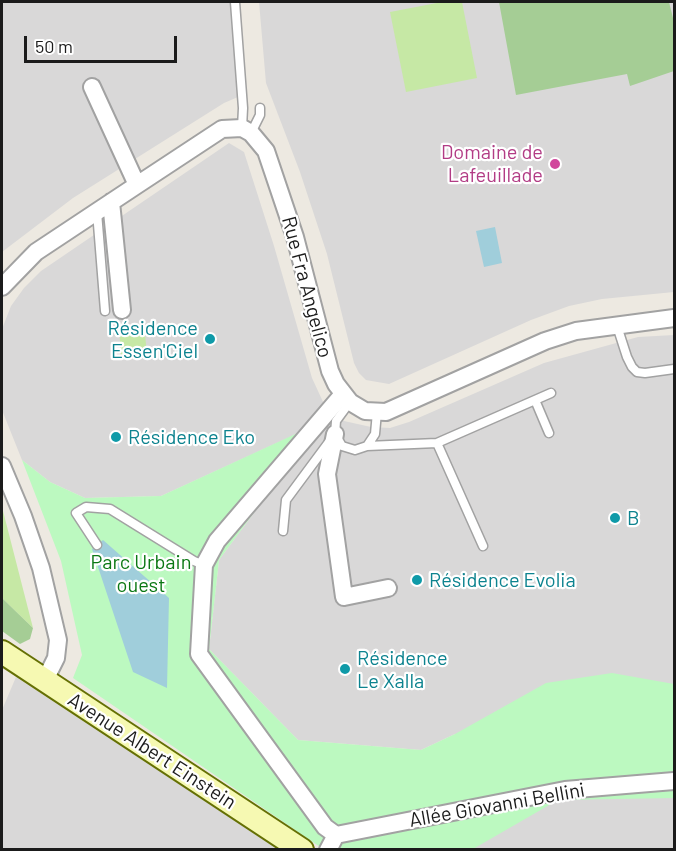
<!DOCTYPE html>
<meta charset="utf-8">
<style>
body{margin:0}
#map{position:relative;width:676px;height:851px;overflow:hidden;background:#ede9e1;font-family:Barlow,sans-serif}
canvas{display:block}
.frame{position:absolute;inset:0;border:3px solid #1b1b1b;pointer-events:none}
.scale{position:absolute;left:24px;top:36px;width:153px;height:27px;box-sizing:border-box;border:3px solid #1b1b1b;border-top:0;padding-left:8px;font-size:18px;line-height:21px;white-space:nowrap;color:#1b1b1b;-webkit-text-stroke:4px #fff;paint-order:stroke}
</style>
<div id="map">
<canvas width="676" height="851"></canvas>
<div class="frame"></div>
<div class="scale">50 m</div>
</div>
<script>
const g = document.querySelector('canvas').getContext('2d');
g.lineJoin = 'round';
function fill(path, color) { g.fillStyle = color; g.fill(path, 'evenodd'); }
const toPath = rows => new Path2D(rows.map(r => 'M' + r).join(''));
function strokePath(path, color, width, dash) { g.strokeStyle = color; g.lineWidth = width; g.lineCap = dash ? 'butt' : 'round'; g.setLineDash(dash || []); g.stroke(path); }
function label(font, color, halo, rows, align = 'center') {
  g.font = font + ' Barlow,sans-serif'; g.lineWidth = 4.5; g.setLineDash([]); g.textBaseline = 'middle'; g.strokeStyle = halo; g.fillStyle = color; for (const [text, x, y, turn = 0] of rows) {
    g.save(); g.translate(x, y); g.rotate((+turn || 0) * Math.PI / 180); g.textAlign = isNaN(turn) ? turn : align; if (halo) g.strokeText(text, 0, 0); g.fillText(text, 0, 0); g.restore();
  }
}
const residential = toPath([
 [2,2,240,2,245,94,224,103,73,198,2,252],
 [259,2,674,2,674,292,602,299,569,306,531,320,389,384,366,380,359,373,354,363,327,254,300,172,266,83],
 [229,143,244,152,274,246,312,378,324,404,344,421,371,427,390,428,409,422,544,363,638,337,674,335,674,849,459,849,455,734,421,750,298,740,209,649,219,560,284,472,301,432,161,496,85,498,50,482,22,460,2,410,2,329,11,306,24,288,41,271],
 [16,677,83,721,278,849,2,849,2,710]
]);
const grass = toPath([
 [442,2,462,2,477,78,406,92,390,12],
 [144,324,147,354,121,356,119,326],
 [2,507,33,628,2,598]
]);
const forest = toPath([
 [499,2,669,2,674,22,674,71,630,86,627,74,516,95],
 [2,598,33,628,30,639,20,644,2,631]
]);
const park = toPath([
 [302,431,284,472,219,560,209,649,298,740,421,750,455,734,546,683,612,673,674,684,674,798,558,800,473,849,323,849,73,678,82,655,61,561,22,460,50,482,85,498,161,496]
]);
const water = toPath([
 [495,227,502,263,484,267,476,231],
 [103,540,169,598,167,688,133,672,92,549]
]);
const lane = toPath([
 [235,2,243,108,242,128],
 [251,133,260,115,260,108],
 [97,212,105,311],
 [617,326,627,357,632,367,637,372,645,373,674,369],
 [535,400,549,433],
 [350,402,336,421,335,434,342,446,355,450,367,446,375,434,377,412],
 [437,443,483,546],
 [367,446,437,443,551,393],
 [283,531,286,500,329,442],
 [97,545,76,513,86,507,110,509,194,561,204,565]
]);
const street = toPath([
 [92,87,137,185],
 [111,202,122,310],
 [2,287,36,252,137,185,222,129,242,128,251,133,266,151,295,237,330,371,336,384,350,402,365,411,386,412,545,341,576,331,674,318],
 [335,434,327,474,344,597,388,588],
 [2,466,23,516,41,568,58,640,56,658,45,680],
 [336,835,325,827,199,654,204,565,217,541,343,394],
 [328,850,336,835,565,790,674,781]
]);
const secondary = toPath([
 [2,652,302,850]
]);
const markers = [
 [555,164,6,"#d1479c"],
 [210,339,6,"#0f9aa8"],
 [116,437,6,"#0f9aa8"],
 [615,518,6,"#0f9aa8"],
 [417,580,6,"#0f9aa8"],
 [345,669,6,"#0f9aa8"]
];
const hotelNames = [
 ["Domaine de",543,152],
 ["Lafeuillade",543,175]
];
const streetNames = [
 ["Rue Fra Angelico",307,287,75],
 ["Avenue Albert Einstein",152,751,33],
 ["Allée Giovanni Bellini",497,805,-10]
];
const cultureNames = [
 ["Résidence",198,328,"right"],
 ["Essen'Ciel",198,351,"right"],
 ["Résidence Eko",128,437],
 ["B",627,518],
 ["Résidence Evolia",429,580],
 ["Résidence",357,658],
 ["Le Xalla",357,681]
];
const parkNames = [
 ["Parc Urbain",141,562],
 ["ouest",141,585]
];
fill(residential, '#d9d8d8');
fill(grass, '#c6e8a5');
fill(forest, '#a5cd95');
fill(park, '#bcf9c0');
fill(water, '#a0cedb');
strokePath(lane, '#a2a2a2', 11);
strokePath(street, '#a2a2a2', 20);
strokePath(secondary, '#657004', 26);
strokePath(lane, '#fff', 8);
strokePath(street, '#fff', 16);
strokePath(secondary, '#f6f9b2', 22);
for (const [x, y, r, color] of markers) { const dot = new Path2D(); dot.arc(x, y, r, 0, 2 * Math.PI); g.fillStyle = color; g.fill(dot); strokePath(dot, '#fff', 2); }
label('20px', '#b23c85', '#fff', hotelNames, 'right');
label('20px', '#1b1b1b', '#fff', streetNames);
label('20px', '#0d838f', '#fff', cultureNames, 'left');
label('20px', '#0b7814', '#fff', parkNames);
</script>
